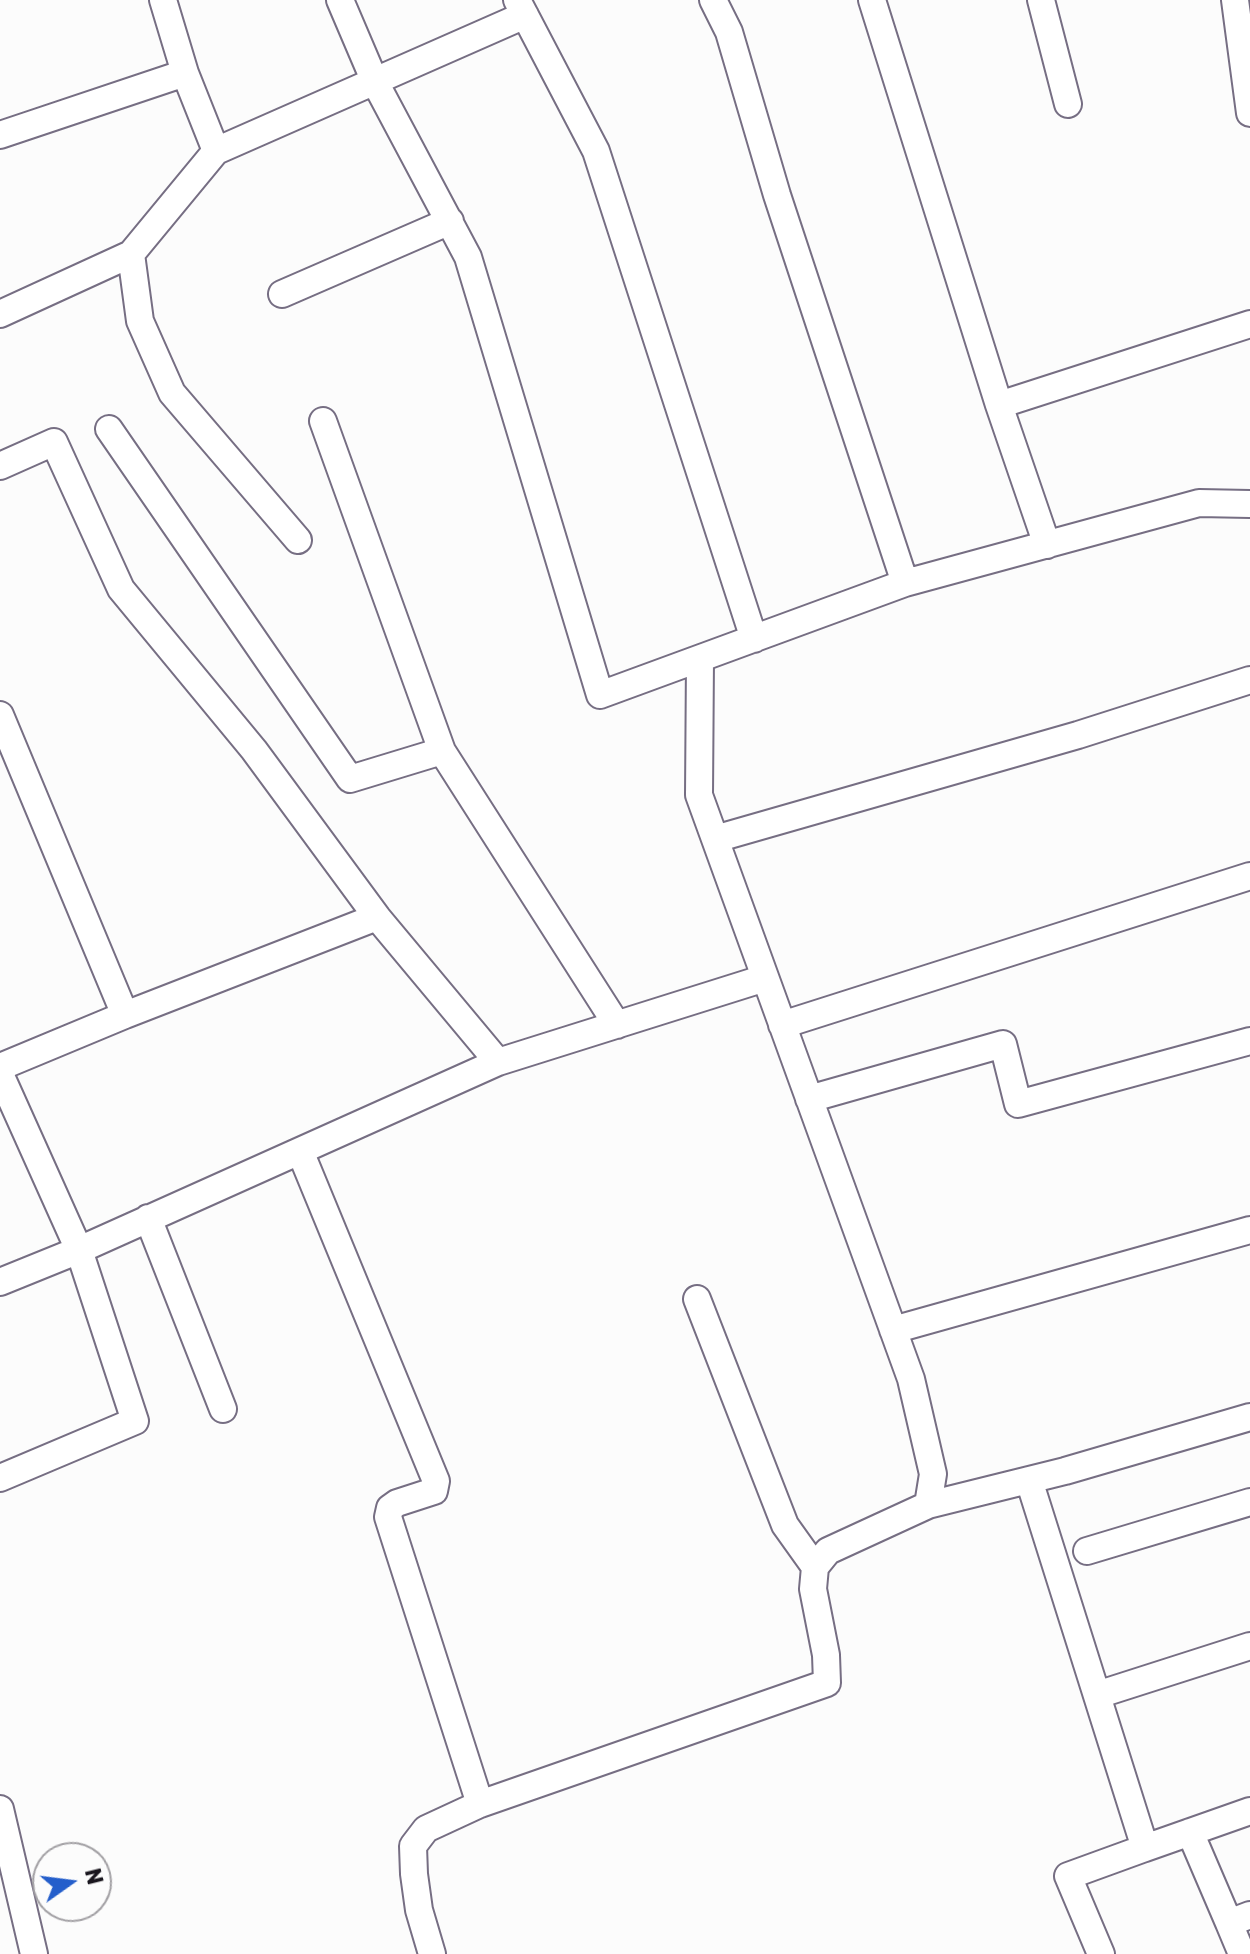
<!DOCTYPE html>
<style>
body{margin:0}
#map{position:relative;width:1250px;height:1954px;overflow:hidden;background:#fcfcfc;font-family:Rubik,sans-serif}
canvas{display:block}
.north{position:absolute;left:32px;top:1842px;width:80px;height:80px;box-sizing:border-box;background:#fcfcfc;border:2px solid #a2a0a4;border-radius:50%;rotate:76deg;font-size:22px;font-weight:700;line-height:32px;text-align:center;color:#1a171f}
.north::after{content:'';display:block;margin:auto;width:28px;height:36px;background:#245ecb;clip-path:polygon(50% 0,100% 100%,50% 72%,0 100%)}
</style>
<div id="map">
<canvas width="1250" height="1954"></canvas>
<div class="north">N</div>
</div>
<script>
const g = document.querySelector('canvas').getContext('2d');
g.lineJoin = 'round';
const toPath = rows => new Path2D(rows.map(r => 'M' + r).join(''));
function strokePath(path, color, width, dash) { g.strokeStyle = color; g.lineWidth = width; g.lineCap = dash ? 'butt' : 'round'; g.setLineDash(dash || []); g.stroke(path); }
const minor = toPath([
 [163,0,185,73,216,151],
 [340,0,375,82,468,257,600,695,905,583,1199,503,1250,504],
 [517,0,596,151,754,639],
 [713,0,729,32,777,195,905,583],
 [872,0,999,405],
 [1041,0,1068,104],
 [1235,0,1250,113],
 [0,135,185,73],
 [131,254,140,321,172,393,298,540],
 [282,294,450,221],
 [0,314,131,254,216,151,525,15],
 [323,421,442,751],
 [109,429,350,779,442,751,617,1025],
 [0,466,54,442,121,589,254,750,377,917,498,1062],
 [1047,545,999,405,1250,324],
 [700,659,699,795,911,1379,933,1474,928,1505],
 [0,715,125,1015],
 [715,839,1078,735,1250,680],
 [782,1025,1250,876],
 [0,1067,125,1015,377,917],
 [0,1074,79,1250,135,1421,0,1478],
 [809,1099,1003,1044,1018,1104,1250,1041],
 [300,1151,436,1481,434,1491,397,1503,390,1508,388,1517,480,1804],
 [148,1218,223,1409],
 [0,1282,79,1250,498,1062,765,978],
 [697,1299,785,1525,815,1567],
 [893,1330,1250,1230],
 [1029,1480,1145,1848,1068,1876,1101,1954],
 [1087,1551,1250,1502],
 [1097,1695,1250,1646],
 [0,1809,34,1954],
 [1190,1832,1229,1923,1250,1915],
 [1145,1848,1250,1811],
 [1229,1923,1242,1954],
 [432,1954,419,1910,414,1874,413,1846,426,1829,480,1804,827,1683,826,1655,813,1589,815,1567,828,1551,928,1505,1065,1471,1250,1417]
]);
strokePath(minor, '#766e83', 30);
strokePath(minor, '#fff', 26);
</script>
